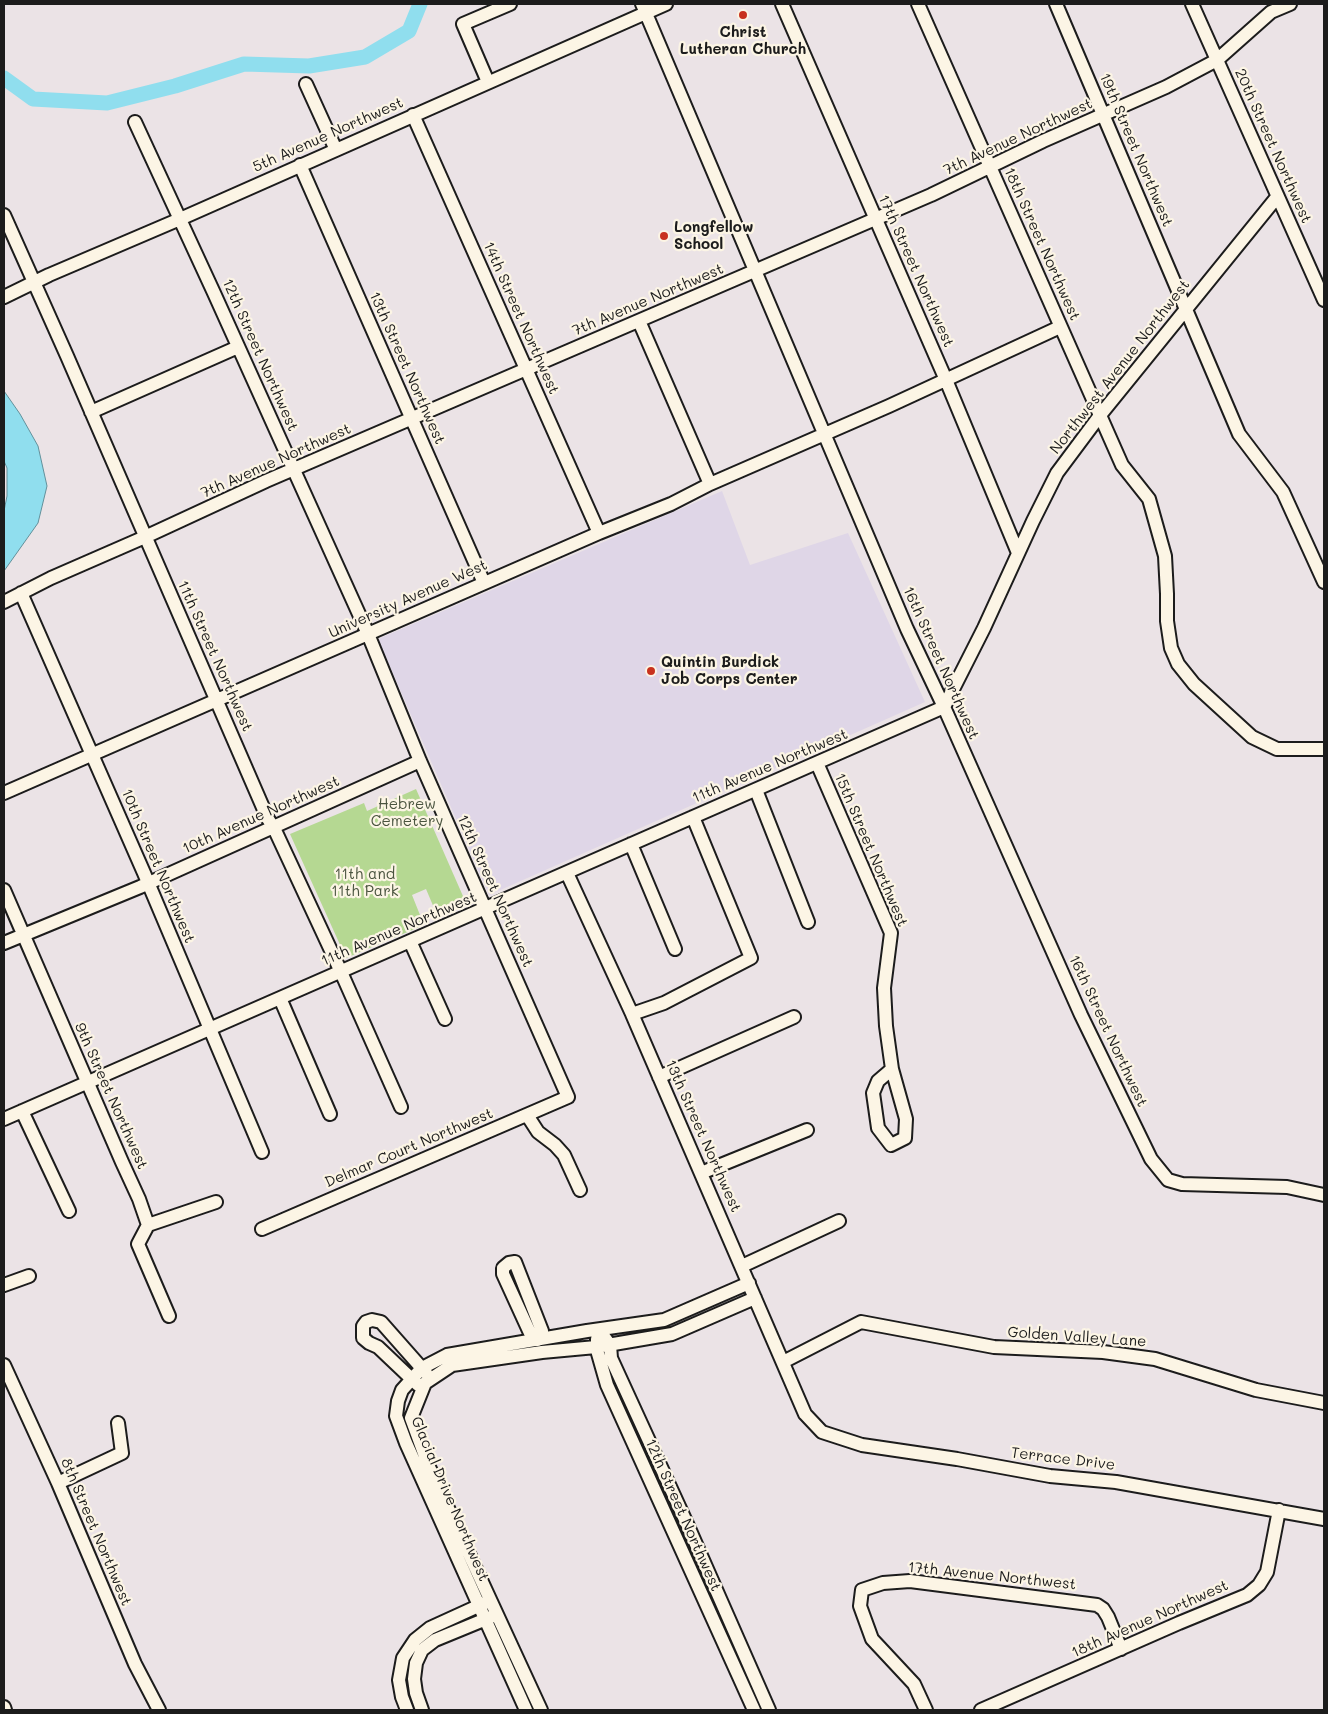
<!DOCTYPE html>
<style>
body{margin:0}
#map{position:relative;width:1328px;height:1714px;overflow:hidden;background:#ebe3e6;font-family:Mali,sans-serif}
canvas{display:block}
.frame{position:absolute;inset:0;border:5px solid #1c1c1c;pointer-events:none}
</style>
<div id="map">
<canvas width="1328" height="1714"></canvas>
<div class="frame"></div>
</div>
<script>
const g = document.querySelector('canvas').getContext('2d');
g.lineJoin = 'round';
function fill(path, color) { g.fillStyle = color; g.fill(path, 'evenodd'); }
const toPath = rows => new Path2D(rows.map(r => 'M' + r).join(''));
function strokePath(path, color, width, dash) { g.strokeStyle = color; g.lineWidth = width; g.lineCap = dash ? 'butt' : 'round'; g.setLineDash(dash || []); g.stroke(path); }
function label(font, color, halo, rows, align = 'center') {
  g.font = font + ' Mali,sans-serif'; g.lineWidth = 4.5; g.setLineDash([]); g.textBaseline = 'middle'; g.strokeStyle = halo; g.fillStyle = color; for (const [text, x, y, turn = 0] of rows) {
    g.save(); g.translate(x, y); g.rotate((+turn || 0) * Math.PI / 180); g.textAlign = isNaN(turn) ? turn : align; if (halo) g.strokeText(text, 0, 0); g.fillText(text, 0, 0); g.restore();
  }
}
const built = toPath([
 [722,491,750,565,848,533,925,702,489,895,378,639]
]);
const green = toPath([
 [416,789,466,903,437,915,426,889,412,895,424,925,346,958,290,834,364,803,367,811]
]);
const water = toPath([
 [4,391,20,414,38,446,47,486,38,523,4,571,4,511,7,496,7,468,4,461,4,391]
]);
const river = toPath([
 [4,78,33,99,107,103,175,86,244,64,309,66,365,57,409,31,420,4]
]);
const minor = toPath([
 [642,4,907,629,944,707,1081,1015,1151,1159,1168,1180,1182,1184,1287,1187,1324,1195],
 [782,4,946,380,1018,553],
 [918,4,1122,465,1149,499,1165,556,1167,594,1167,621,1171,648,1178,664,1194,684,1252,737,1277,749,1324,749],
 [1056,4,1239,434,1283,492,1324,582],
 [1192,4,1324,300],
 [488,82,463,24,510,4],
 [306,84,336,150],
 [413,115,599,533],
 [135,122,214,293,368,634,420,761,568,1097,262,1229],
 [300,165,484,583],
 [4,215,67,356,268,819,274,828,341,972,401,1107],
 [4,297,49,275,180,219,666,4],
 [639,321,710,484],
 [91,412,238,347],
 [21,593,144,873,262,1152],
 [4,602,51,578,145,537,266,481,931,195,1043,141,1166,87,1217,60,1271,12,1290,4],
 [817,763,891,933,884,988,886,1026,892,1069],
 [756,790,808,922],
 [4,793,599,533,671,504,710,484,889,406,1060,327],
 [631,844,675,949],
 [567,873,632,1014,805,1414,822,1432,862,1445,957,1459,1050,1476,1116,1482,1324,1519],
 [4,890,122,1162,139,1199,148,1225,138,1244,169,1316],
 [410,941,445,1019],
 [4,943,140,887,420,761],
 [280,998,330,1114],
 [632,1014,664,1003,751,958,693,817],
 [892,1069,906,1119,905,1138,891,1145,878,1128,873,1093,878,1081,892,1069],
 [659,1077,794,1017],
 [22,1111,69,1211],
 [527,1115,538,1132,555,1145,564,1155,580,1190],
 [4,1119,944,707,984,628,1033,521,1057,473,1101,414,1277,197],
 [701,1173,807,1130],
 [148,1225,216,1202],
 [515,1262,542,1331,538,1340,530,1333,503,1274,503,1268,509,1263,515,1262],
 [742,1266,839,1221],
 [4,1285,29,1276],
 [605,1338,610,1345,611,1358,688,1526,769,1710],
 [597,1339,597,1350,607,1385,754,1710],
 [783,1362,861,1322,994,1347,1103,1352,1155,1359,1256,1390,1324,1403],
 [4,1365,58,1483,135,1664,159,1710],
 [418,1385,378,1347,369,1343,363,1338,363,1326,366,1322,372,1320,381,1322,426,1373],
 [58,1483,122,1453,118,1423],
 [4,1707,5,1710],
 [407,1710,402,1697,399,1680,403,1658,415,1640,430,1628,487,1602],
 [422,1710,416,1693,414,1679,416,1663,422,1650,435,1640,491,1617],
 [526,1710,406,1443,396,1416,398,1401,402,1390,422,1368,447,1355,587,1331,664,1320,749,1283],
 [541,1710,429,1467,411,1418,425,1383,452,1365,542,1352,596,1347,672,1334,755,1298],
 [926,1710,914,1684,872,1639,860,1606,862,1590,883,1583,910,1581,1097,1605,1103,1609,1108,1617,1121,1649],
 [981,1710,1179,1623,1247,1595,1259,1585,1267,1572,1279,1510]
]);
const markers = [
 [743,15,5,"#c8321e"],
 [664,236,5,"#c8321e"],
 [651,671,5,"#c8321e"]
];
const poiNames = [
 ["Christ",743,32,"center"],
 ["Lutheran Church",743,49,"center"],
 ["Longfellow",674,227],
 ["School",674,244],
 ["Quintin Burdick",661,662],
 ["Job Corps Center",661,679]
];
const streetNames = [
 ["5th Avenue Northwest",328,135,-24],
 ["7th Avenue Northwest",1018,137,-25],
 ["20th Street Northwest",1273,146,66],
 ["19th Street Northwest",1136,150,67],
 ["18th Street Northwest",1042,244,66],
 ["17th Street Northwest",916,271,66],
 ["7th Avenue Northwest",648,300,-23],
 ["14th Street Northwest",521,318,66],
 ["12th Street Northwest",260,355,66],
 ["Northwest Avenue Northwest",1120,367,-52],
 ["13th Street Northwest",407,368,66],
 ["7th Avenue Northwest",276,461,-24],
 ["University Avenue West",408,599,-24],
 ["11th Street Northwest",215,656,66],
 ["16th Street Northwest",941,663,66],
 ["11th Avenue Northwest",770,766,-23],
 ["10th Avenue Northwest",261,815,-24],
 ["15th Street Northwest",871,850,67],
 ["10th Street Northwest",158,866,67],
 ["12th Street Northwest",495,891,66],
 ["11th Avenue Northwest",399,929,-23],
 ["16th Street Northwest",1108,1031,65],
 ["9th Street Northwest",111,1096,66],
 ["13th Street Northwest",703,1136,66],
 ["Delmar Court Northwest",409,1148,-23],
 ["Golden Valley Lane",1077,1337,4],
 ["Terrace Drive",1063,1459,7],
 ["Glacial Drive Northwest",450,1499,67],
 ["12th Street Northwest",683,1515,66],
 ["8th Street Northwest",96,1532,67],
 ["17th Avenue Northwest",992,1576,6],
 ["18th Avenue Northwest",1150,1619,-24]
];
const parkNames = [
 ["Hebrew",407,804],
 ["Cemetery",407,821],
 ["11th and",365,874],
 ["11th Park",365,891]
];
fill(built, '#dfd6e7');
fill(green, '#b5d892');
fill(water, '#90deee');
strokePath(water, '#62909a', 1);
strokePath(river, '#90deee', 15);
strokePath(minor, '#1c1c1c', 16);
strokePath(minor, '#fcf5e5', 12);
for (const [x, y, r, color] of markers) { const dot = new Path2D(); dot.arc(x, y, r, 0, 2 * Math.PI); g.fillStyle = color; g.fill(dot); strokePath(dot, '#fcf5e5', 2); }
label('bold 15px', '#1c1c1c', '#fcf5e5', poiNames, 'left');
label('15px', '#1c1c1c', '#fcf5e5', streetNames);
label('15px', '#4a543f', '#fcf5e5', parkNames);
</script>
